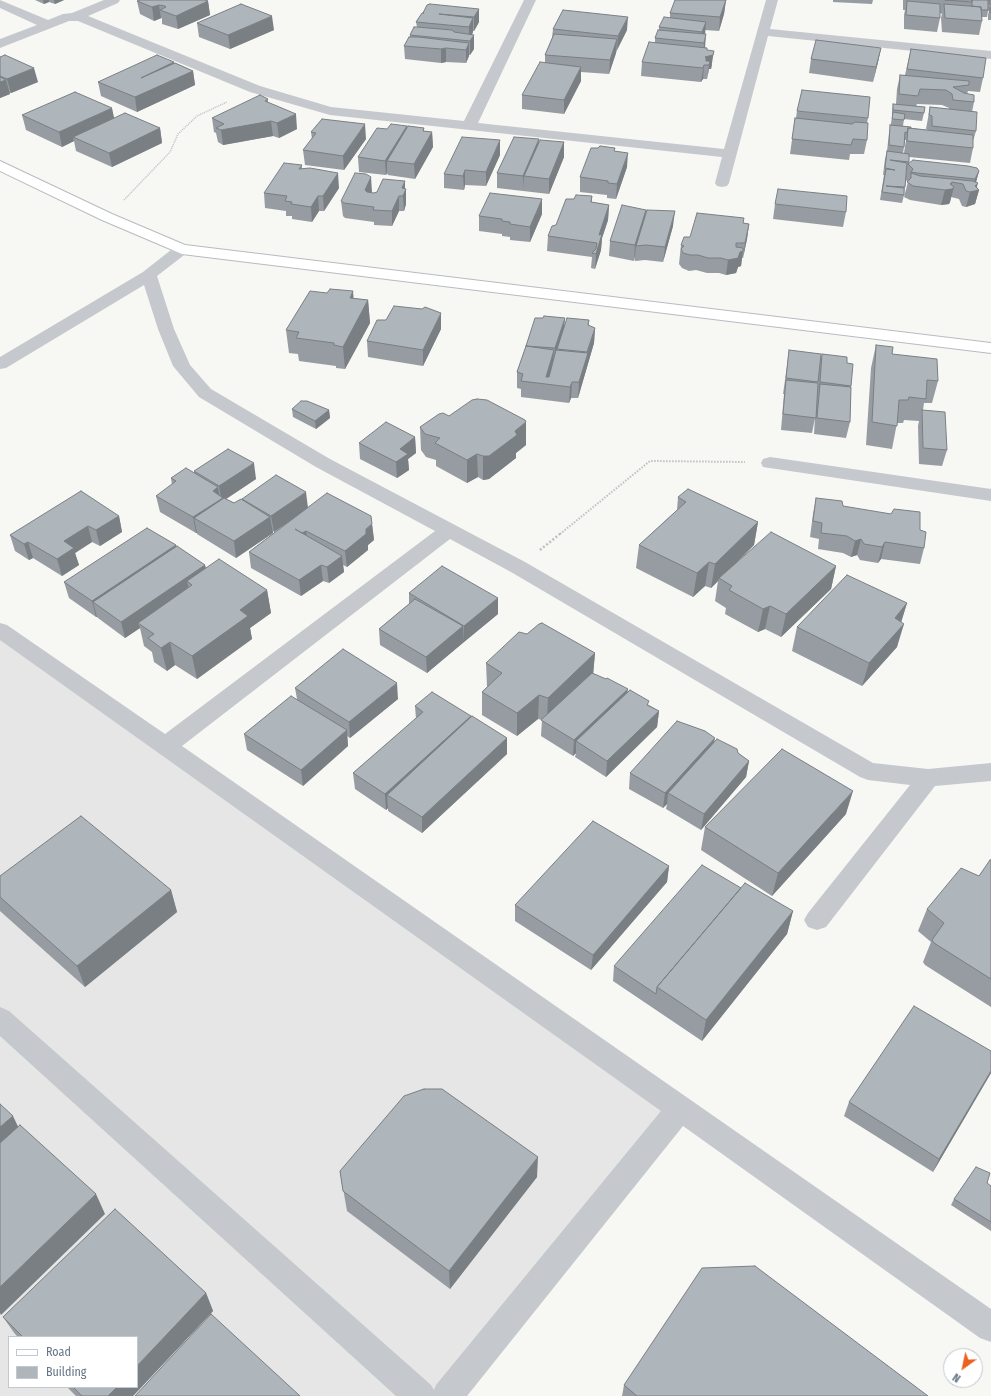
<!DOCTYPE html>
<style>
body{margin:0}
#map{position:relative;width:991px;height:1396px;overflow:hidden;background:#f7f7f4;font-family:"Fira Sans Condensed",sans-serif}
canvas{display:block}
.legend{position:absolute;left:8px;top:1336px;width:130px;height:52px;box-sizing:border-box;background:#fff;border:1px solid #c1c8cf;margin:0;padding:5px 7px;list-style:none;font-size:12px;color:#657586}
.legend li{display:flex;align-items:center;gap:8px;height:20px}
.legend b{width:20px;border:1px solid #c1c8cf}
.north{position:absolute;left:943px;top:1348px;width:40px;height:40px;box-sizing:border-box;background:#fff;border:1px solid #c1c8cf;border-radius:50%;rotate:213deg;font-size:11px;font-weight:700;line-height:16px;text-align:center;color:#657586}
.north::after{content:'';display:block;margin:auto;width:14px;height:18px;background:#eb6120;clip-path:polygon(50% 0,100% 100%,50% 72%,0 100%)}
</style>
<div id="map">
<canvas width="991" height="1396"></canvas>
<ul class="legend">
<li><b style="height:5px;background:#fff"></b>Road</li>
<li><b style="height:11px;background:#aeb5bb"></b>Building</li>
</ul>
<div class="north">N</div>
</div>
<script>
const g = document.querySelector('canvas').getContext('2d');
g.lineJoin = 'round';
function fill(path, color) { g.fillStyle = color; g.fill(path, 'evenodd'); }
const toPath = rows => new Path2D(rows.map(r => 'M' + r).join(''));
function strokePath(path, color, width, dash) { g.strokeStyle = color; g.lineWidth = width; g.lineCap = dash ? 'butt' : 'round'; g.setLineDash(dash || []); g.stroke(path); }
const built = toPath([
 [0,630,680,1108,447,1396,0,1396],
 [9,1337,137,1337,137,1387,9,1387]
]);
const pathFar2 = toPath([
 [124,200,170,152,178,134,197,116,227,102]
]);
const pathFar1 = toPath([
 [560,534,650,461,745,462]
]);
const path = toPath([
 [540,550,561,533]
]);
const street = toPath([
 [0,0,48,20,63,14,72,13,104,0,120,0,118,3,88,16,260,86,331,107,464,121,524,0,536,0,478,123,724,149,766,0,778,0,770,29,991,51,991,59,768,36,729,183,727,186,722,187,717,186,715,183,722,157,330,115,250,92,78,21,69,21,0,48,0,39,37,25,0,8,0,0],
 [182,244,188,246,190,249,188,252,157,276,174,329,190,365,211,389,330,459,525,562,873,763,928,769,991,763,991,781,935,786,826,927,817,930,808,927,804,920,808,913,910,785,868,780,860,777,511,572,450,539,182,746,991,1309,991,1342,980,1338,683,1126,467,1396,396,1396,0,1036,0,1007,9,1011,431,1385,434,1390,436,1385,661,1111,0,640,0,623,7,625,165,734,435,531,316,467,199,397,173,366,158,329,144,285,6,368,0,369,0,357,143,272,176,246,182,244],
 [770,457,991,489,991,501,763,467,761,463,763,459,770,457]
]);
const secondary = toPath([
 [0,161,112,214,185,245,991,343,991,353,182,254,102,220,0,171,0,161]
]);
const wall = toPath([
 [35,0,64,0,55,4,49,2,44,4],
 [726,0,724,14,719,31,705,30,705,47,707,50,712,65,711,69,709,69,707,79,703,79,701,82,641,76,642,62,655,43,655,38,659,30,659,27,670,18,670,13],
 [831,0,873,0,872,4,833,2,833,0],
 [903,0,991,0,991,20,988,20,988,15,989,11,988,11,987,17,982,17,982,21,979,35,942,32,941,18,942,14,940,13,940,18,937,32,904,29,904,15,905,10,903,10],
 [137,1,208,1,210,15,178,29,162,24,162,18,154,21,140,14],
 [479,9,479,22,474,31,473,31,472,35,474,49,470,55,469,55,469,56,466,63,446,62,441,63,405,59,404,46,410,37,410,35,417,27,416,22,423,13],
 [197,23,274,30,230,49,199,37],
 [553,29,627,30,617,50,609,74,581,72,581,81,564,114,522,109,522,95,545,63,545,55,552,38],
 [881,48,878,62,873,82,809,73,811,59],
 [911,49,983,78,980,92,968,91,967,94,974,102,972,112,976,131,973,141,973,148,970,163,909,157,909,164,979,171,976,182,977,187,979,190,975,204,966,207,962,206,959,199,951,197,950,202,949,204,941,205,910,200,904,197,908,182,906,180,904,195,902,203,880,200,884,175,883,175,885,159,887,151,889,133,892,118,892,111,893,104,896,104,897,89,900,75,905,75],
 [917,104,942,105,949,108,949,109,930,107,926,129,929,130,911,128,903,126,904,119,922,121,924,113,916,106],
 [905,140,906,140,904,153,903,153,904,147],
 [0,57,38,82,11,93,9,93,10,94,0,98],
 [175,63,193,71,195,85,137,112,101,96,98,82],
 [268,99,268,103,297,129,279,138,273,136,223,145,218,142,216,133,214,132,212,118],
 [797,111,868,118,867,123,867,140,864,154,850,154,849,160,790,154,795,118,796,118],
 [22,115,114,118,160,128,162,143,112,167,76,151,74,141,62,147,26,130],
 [407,126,407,128,424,128,424,131,432,132,433,147,415,179,388,175,387,173,386,175,359,172,358,157,387,129],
 [311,132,366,139,344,170,305,165,303,150,312,139],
 [564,142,564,157,549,194,523,191,523,189,523,191,497,188,497,173,538,143],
 [598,148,615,148,614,151,627,167,616,199,607,198,607,195,580,192,580,177],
 [500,155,486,186,465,185,464,190,444,188,444,174],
 [302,165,302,169,339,188,324,211,319,211,312,222,292,219,292,216,286,216,286,211,265,208,264,193],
 [371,177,371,193,374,193,405,181,405,189,406,189,406,204,404,211,399,211,392,226,374,225,374,222,345,218,343,216,341,201],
 [592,196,592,202,609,205,608,220,602,238,601,250,595,269,591,268,592,257,547,251,548,236,574,199],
 [775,204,846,212,843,227,773,219],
 [646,210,645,217,673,226,663,262,645,260,635,261,635,256,634,261,609,256,610,241],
 [542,214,530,242,510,240,510,237,502,236,502,234,479,231,479,216],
 [743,223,749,224,747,239,743,258,742,258,741,266,738,267,736,273,726,275,719,273,707,273,696,270,689,271,682,268,679,264,681,245,690,237],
 [353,298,368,300,370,323,345,369,336,368,336,366,299,361,298,354,289,353,286,330],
 [589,320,589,326,595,328,594,343,578,398,571,398,569,403,521,397,521,389,517,388,517,372,526,346,565,326],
 [441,329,423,366,368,357,367,341],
 [876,345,938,381,932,403,924,403,923,410,947,450,942,466,919,464,918,426,919,421,904,420,903,423,897,423,892,449,866,445,871,368],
 [789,350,819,366,822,354,847,363,851,386,850,422,846,438,814,434,815,418,812,433,781,430,784,394,783,394,787,366],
 [818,378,817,395,817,399,818,383],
 [292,409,329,410,330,418,316,429,293,417],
 [449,416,526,422,526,445,516,453,516,458,489,479,483,480,478,477,467,483,436,466,436,460,426,457,421,450,420,427],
 [415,437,416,453,408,459,409,470,397,478,360,459,359,443],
 [194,471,256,479,226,499,234,503,242,500,242,499,308,507,372,524,374,540,368,545,368,550,347,567,343,565,344,572,329,583,323,581,301,596,251,568,249,552,288,522,274,532,273,531,273,533,236,558,197,534,197,533,196,533,160,512,156,496,172,485,171,478,194,473],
 [678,497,758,522,754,545,738,561,836,566,831,589,781,637,765,629,758,632,725,614,726,608,715,601,718,581,711,588,705,586,693,597,636,568,639,545,677,510],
 [816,498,920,530,924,548,920,564,881,559,878,563,860,560,857,555,851,557,843,553,818,549,819,539,810,537,813,514],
 [119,516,122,532,100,546,92,542,75,553,79,565,62,576,33,558,29,560,15,551,10,535],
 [176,547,205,565,206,568,267,590,271,613,250,628,252,639,197,679,175,665,167,671,154,662,152,652,144,646,140,628,125,638,98,618,97,617,96,617,69,598,64,582],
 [409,593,498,598,498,614,464,642,464,641,464,642,427,673,380,645,379,629,409,604],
 [907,603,901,622,897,647,862,686,792,651,797,627],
 [595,653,593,673,627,692,659,711,657,727,606,777,575,757,576,753,573,756,541,736,542,720,538,719,517,736,482,715,482,692,487,687,486,663],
 [295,688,398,699,350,738,347,736,348,746,303,786,247,750,244,734,297,699],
 [415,706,471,718,507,738,507,754,422,833,388,811,388,808,386,810,355,789,353,773,416,719],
 [714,742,738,753,749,761,746,777,701,830,666,809,667,804,663,808,629,789,630,773],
 [846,814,772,896,701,850,705,827],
 [991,860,991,1007,925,965,923,962,931,942,918,931,927,909,979,876],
 [669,866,667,882,591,970,515,921,515,905],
 [0,876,171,890,177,912,85,987,0,911],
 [741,888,793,911,787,934,702,1041,613,981,614,966],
 [991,1051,991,1073,933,1172,844,1116,849,1102],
 [340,1171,537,1177,450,1289,347,1211],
 [991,1186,991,1231,951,1205,954,1199],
 [206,1293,213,1311,133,1396,76,1396,67,1387,137,1387,137,1337,18,1337,15,1334,3,1317],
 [624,1385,928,1396,622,1396]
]);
const shadedWall = toPath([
 [43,0,49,0,49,2,44,4],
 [54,0,64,0,55,4],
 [726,0,724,14,719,31,720,17],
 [208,1,210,15,178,29,176,16],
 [159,5,161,18,154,21,152,7],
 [479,9,479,22,474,31,474,17],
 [272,16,274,30,230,49,228,35],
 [628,17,627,30,617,50,618,36],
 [473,18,473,32,469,41,469,27],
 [706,22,705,36,701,42,702,32],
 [706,34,705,48,703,57,704,43],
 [474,35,474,49,470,55,470,41],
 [617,39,616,53,609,74,610,60],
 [469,43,469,56,466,63,466,50],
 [446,48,446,62,441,63,441,49],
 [881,48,878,62,873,82,876,67],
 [714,51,711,69,709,69,707,79,709,65,704,65,703,79,701,82,705,57],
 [174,62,177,76,141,78],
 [581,67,581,81,564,114,564,100],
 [34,68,38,82,11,93,7,79],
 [193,71,195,85,137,112,135,97],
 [6,80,10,94,0,98,0,82],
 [112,108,115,122,73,137,74,141,62,147,59,132],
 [296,114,297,129,279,138,277,123],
 [271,121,273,136,223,145,221,130],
 [365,124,366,139,344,170,343,156],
 [407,126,407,141,387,161,387,173,386,175,385,161],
 [160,128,162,143,112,167,109,153],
 [432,132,433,147,415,179,414,164],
 [539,139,538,154,524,176,523,189,523,191,523,176],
 [500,140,500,155,486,186,486,172],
 [564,142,564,157,549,194,549,179],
 [628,153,627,167,616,199,617,184],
 [465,170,465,185,464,190,463,176],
 [979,171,975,186,978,183,976,190,979,190,975,204,966,207,970,192,971,192,975,179],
 [338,173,339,188,324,211,323,196],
 [371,177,372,192,366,205,365,190],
 [405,181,405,191,406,189,406,204,404,211,403,196,402,188],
 [952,182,950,189,954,187,950,202,949,204,941,205,945,190],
 [318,196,319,211,312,222,311,207],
 [399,196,399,211,392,226,392,211],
 [542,199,542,214,530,242,530,227],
 [609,205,608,220,602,238,601,250,595,269,596,254,599,235],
 [646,210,644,225,636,246,635,256,634,261,635,245],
 [675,211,673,226,663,262,665,247],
 [749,224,747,239,743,258,745,243],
 [743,251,741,266,738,267,736,273,726,275,728,260,740,252],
 [353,291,355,314,350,298],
 [368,300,370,323,345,369,343,347],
 [441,313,441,329,423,366,423,350],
 [565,318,564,333,557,349,557,356,554,364,555,348],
 [595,328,594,343,578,398,579,382],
 [554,350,553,365,546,384,546,377],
 [572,382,571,398,569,403,570,387],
 [329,410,330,418,316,429,315,421],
 [526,422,526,445,516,453,516,458,489,479,483,480,483,456],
 [415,437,416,453,408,459,409,470,397,478,396,462,400,449],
 [477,454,478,477,467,483,467,460],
 [254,463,256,479,223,501,194,518,197,533,196,533,193,517,213,491,218,487,220,499,221,498,219,486],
 [306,492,308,508,274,532,271,516],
 [119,516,122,532,100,546,96,530],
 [270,517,273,533,236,558,234,541],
 [758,522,754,545,720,579,719,578,718,581,711,588,715,564],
 [372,524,374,540,368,545,368,550,347,567,345,551],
 [88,526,92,542,75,553,79,565,62,576,57,559,64,541],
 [306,531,308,547,302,533],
 [861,539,857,555,851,557,855,541],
 [28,542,33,558,29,560,24,544],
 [885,542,881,559,878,563,882,547],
 [176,545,179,561,93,602,97,617,96,617,92,601],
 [342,556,344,572,329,583,327,567],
 [709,562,705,586,693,597,697,573],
 [205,565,208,581,192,585,187,581,190,594,138,623,140,628,125,638,121,622],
 [321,565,323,581,301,596,299,580],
 [836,566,831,589,781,637,786,614],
 [267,590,271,613,250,628,252,639,197,679,192,656,240,610],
 [498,598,498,614,464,642,464,626],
 [907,603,900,626,904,624,897,647,862,686,869,663,895,618],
 [770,606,765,629,758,632,763,609],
 [463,626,464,642,427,673,426,657],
 [170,642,175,665,167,671,161,648],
 [595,653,593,676,547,721,548,698],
 [397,683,398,699,350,738,349,722],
 [628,689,626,705,576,741,576,753,573,756,574,740],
 [539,695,538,719,517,736,517,713],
 [659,711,657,727,606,777,607,761],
 [471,716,471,732,387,795,388,808,386,810,385,794],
 [347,730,348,746,303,786,301,770],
 [507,738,507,754,422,833,422,817],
 [715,738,712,754,668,793,667,804,663,808,665,793],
 [749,761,746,777,701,830,704,814],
 [853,791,846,814,772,896,778,873],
 [669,866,667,882,591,970,593,955],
 [171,890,177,912,85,987,77,966],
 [793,911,787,934,702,1041,706,1020],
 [991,1071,991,1073,933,1172,939,1159],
 [13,1116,23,1137,0,1157,0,1127],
 [538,1157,537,1177,450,1289,449,1271],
 [96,1194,105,1214,1,1315,0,1313,0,1287],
 [206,1293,213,1311,133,1396,108,1396,117,1387,137,1387,137,1366]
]);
const building = toPath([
 [139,0,205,0,208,1,176,16,160,10,166,7,165,6,159,5,152,7,137,1,139,0],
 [675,0,726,0,720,17,670,13,675,0],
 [945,0,972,0,972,2,945,0],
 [972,0,988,0,988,10,981,10,981,7,972,6,972,0],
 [989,0,991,0,991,5,990,4,989,0],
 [907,1,940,4,940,18,906,15,907,1],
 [241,4,272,16,228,35,197,23,241,4],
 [430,4,479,9,474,17,439,14,473,18,469,27,416,22,422,13,424,13,423,13,427,5,430,4],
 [944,4,981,7,982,21,945,18,944,4],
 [990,8,991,8,991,13,990,13,990,8],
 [563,10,628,17,618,36,553,29,563,10],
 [664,17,706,22,702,32,659,27,664,17],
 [414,27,417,27,452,30,454,32,474,35,470,41,410,35,414,27],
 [658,30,706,34,704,43,655,38,658,30],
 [554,34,617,39,610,60,545,55,554,34],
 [409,37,418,37,469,43,466,50,446,48,441,49,404,46,409,37],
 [816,40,881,48,876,67,811,59,816,40],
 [649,42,707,48,707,50,714,51,713,55,705,57,706,57,706,61,710,61,709,65,704,65,703,68,642,62,649,42],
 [911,49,986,58,983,78,907,69,911,49],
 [5,55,34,68,7,79,0,76,0,57,5,55],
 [157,55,174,62,141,78,175,63,193,71,135,97,98,82,157,55],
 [540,62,581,67,564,100,522,95,540,62],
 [900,75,969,81,969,85,953,87,964,93,974,95,974,102,953,100,952,94,946,90,920,89,918,96,899,94,900,75],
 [0,77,6,80,0,82,0,77],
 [802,90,870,97,868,118,797,111,802,90],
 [75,92,112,108,59,132,22,115,75,92],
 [260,95,268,99,265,101,296,114,277,123,271,121,221,130,216,128,224,124,212,118,260,95],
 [893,104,925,107,924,113,893,110,893,104],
 [930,107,977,112,976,131,932,126,932,116,929,115,930,107],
 [893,112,905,114,904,120,892,119,893,112],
 [125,113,160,128,109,153,73,137,125,113],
 [795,118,852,124,855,122,868,123,867,140,853,139,851,145,792,139,795,118],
 [322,119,365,124,343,156,303,150,316,133,311,132,322,119],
 [391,124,407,126,385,161,358,157,377,128,387,129,391,124],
 [890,125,911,127,911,128,908,128,907,133,905,132,904,147,889,145,890,125],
 [408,126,424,128,423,131,432,132,414,164,387,161,408,126],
 [908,128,973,135,973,148,907,141,908,128],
 [462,137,500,140,486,172,465,170,463,176,444,174,462,137],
 [514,137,539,139,523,176,497,173,514,137],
 [540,140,564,142,549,179,524,176,540,140],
 [600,146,615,148,614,151,628,153,617,184,608,183,608,181,580,177,591,148,598,148,600,146],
 [887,151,909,154,909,162,890,160,907,163,905,187,886,186,904,188,904,195,882,192,886,169,895,170,885,168,887,151],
 [913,160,968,166,977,168,979,171,975,179,917,173,911,172,913,169,908,164,913,160],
 [284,163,302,165,299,169,310,168,338,173,323,196,318,196,311,207,291,204,292,202,285,201,287,196,264,193,284,163],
 [355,173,366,174,371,177,365,190,367,192,374,193,377,192,383,179,405,181,402,188,406,189,403,196,399,196,392,211,373,210,374,207,344,203,341,201,355,173],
 [911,173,920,176,973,181,978,183,975,186,979,190,970,192,966,191,963,184,952,182,950,184,954,187,952,189,945,190,913,186,907,182,911,178,911,173],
 [778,189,847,196,846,212,775,204,778,189],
 [490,193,542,199,530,227,510,224,510,222,502,221,502,219,479,216,490,193],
 [576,195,592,196,591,202,609,205,599,235,602,234,596,254,592,253,596,249,597,243,548,236,552,226,556,225,566,199,574,199,576,195],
 [622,205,646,210,635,245,610,241,622,205],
 [647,210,675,211,665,247,646,245,636,246,647,210],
 [697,213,744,218,743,223,749,224,745,243,736,243,736,247,743,248,743,251,740,252,738,258,728,260,721,258,708,258,698,255,690,255,683,253,681,249,684,246,681,245,684,237,690,237,697,213],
 [330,289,353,291,350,298,368,300,343,347,334,345,334,343,296,338,299,332,286,330,310,291,327,293,330,289],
 [394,306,422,309,425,307,441,313,423,350,367,341,377,320,386,320,394,306],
 [544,316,565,318,555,348,526,346,535,318,543,318,544,316],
 [567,318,589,320,588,325,595,328,587,352,557,349,567,318],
 [876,345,893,347,892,354,937,359,938,381,927,380,926,399,909,397,908,400,899,400,897,426,872,422,876,345],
 [526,346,554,350,546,377,549,377,556,350,588,353,579,382,572,382,570,387,521,381,523,374,517,372,526,346],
 [789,350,821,354,818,382,786,378,789,350],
 [822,354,847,357,847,363,853,364,851,386,820,382,822,354],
 [786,380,818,383,816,418,783,414,786,380],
 [820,384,851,387,850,422,817,418,820,384],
 [477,399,487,400,525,420,526,422,515,431,517,435,489,456,483,456,477,454,467,460,435,443,440,438,425,434,420,427,439,414,443,413,449,416,472,400,477,399],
 [301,401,307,401,329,410,315,421,292,409,301,401],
 [922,410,945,412,947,450,923,448,922,410],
 [386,422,415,437,400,449,408,454,396,462,359,443,386,422],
 [228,449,254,463,219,486,194,471,228,449],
 [186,468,218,487,213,491,223,498,193,517,156,496,176,481,171,478,186,468],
 [276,475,306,492,271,516,242,499,276,475],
 [688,489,758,522,715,564,709,562,697,573,639,545,686,502,678,497,688,489],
 [81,491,119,516,96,530,88,526,64,541,74,548,57,559,28,542,24,544,10,535,81,491],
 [327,493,371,516,372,524,366,529,366,534,345,551,306,531,302,533,295,529,342,556,327,567,321,565,299,580,249,552,327,493],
 [224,498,234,503,241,499,270,517,234,541,194,518,224,498],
 [816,498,842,501,843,506,891,514,894,509,920,512,920,530,926,532,924,548,885,542,882,547,864,544,861,539,855,541,847,536,821,533,822,523,813,521,816,498],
 [147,528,176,545,92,601,64,582,147,528],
 [771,532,836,566,786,614,770,606,763,609,729,590,732,586,719,578,771,532],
 [177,546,205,565,121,622,93,602,177,546],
 [219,559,267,590,240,610,248,616,192,656,170,642,161,648,148,638,154,634,138,623,192,585,187,581,219,559],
 [442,566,498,598,464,626,409,593,442,566],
 [847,575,907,603,895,618,904,624,869,663,797,627,847,575],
 [415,599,463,626,426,657,379,629,415,599],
 [542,623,595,653,548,698,539,695,517,713,482,692,502,673,486,663,519,632,527,634,539,624,542,623],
 [343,649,397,683,349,722,295,688,343,649],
 [592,673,606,679,607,678,628,689,574,740,541,720,592,673],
 [630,690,649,701,647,705,659,711,607,761,576,741,630,690],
 [432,692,471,716,385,794,353,773,423,712,415,706,432,692],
 [291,696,347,730,301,770,244,734,291,696],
 [472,716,507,738,422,817,387,795,472,716],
 [677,721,705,731,715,738,665,793,630,773,677,721],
 [717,739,737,749,738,753,749,761,704,814,668,793,717,739],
 [782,749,853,791,778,873,705,827,782,749],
 [81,816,171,890,77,966,0,897,0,876,81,816],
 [593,821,669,866,593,955,515,905,593,821],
 [990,860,991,860,991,979,934,943,932,940,944,923,927,909,961,868,979,876,990,860],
 [702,865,741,888,657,987,656,994,614,966,702,865],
 [745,883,793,911,706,1020,657,987,745,883],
 [914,1006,991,1051,991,1071,939,1159,849,1102,914,1006],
 [424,1089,442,1089,538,1157,449,1271,343,1191,340,1171,404,1096,424,1089],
 [0,1104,13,1116,0,1127,0,1104],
 [20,1125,96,1194,0,1287,0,1143,20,1125],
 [976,1167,990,1173,987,1183,991,1186,991,1222,954,1199,976,1167],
 [115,1209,206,1293,137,1366,137,1337,23,1337,3,1317,115,1209],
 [755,1266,928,1396,637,1396,624,1385,702,1268,755,1266],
 [211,1314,300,1396,135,1396,211,1314],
 [73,1387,117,1387,108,1396,82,1396,73,1387]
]);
fill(built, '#e5e6e5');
strokePath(secondary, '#b7bcc1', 2);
strokePath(pathFar2, '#bec1c3', 1.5, [1, 1]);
strokePath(pathFar1, '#bec1c3', 2, [1.5, 1.5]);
strokePath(path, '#bec1c3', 2.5, [2, 2]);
fill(street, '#c5c8cc');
fill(secondary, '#fff');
fill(wall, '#969ca1');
fill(shadedWall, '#7a7f83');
fill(building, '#aeb5bb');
strokePath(building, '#7a7f83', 1);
</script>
